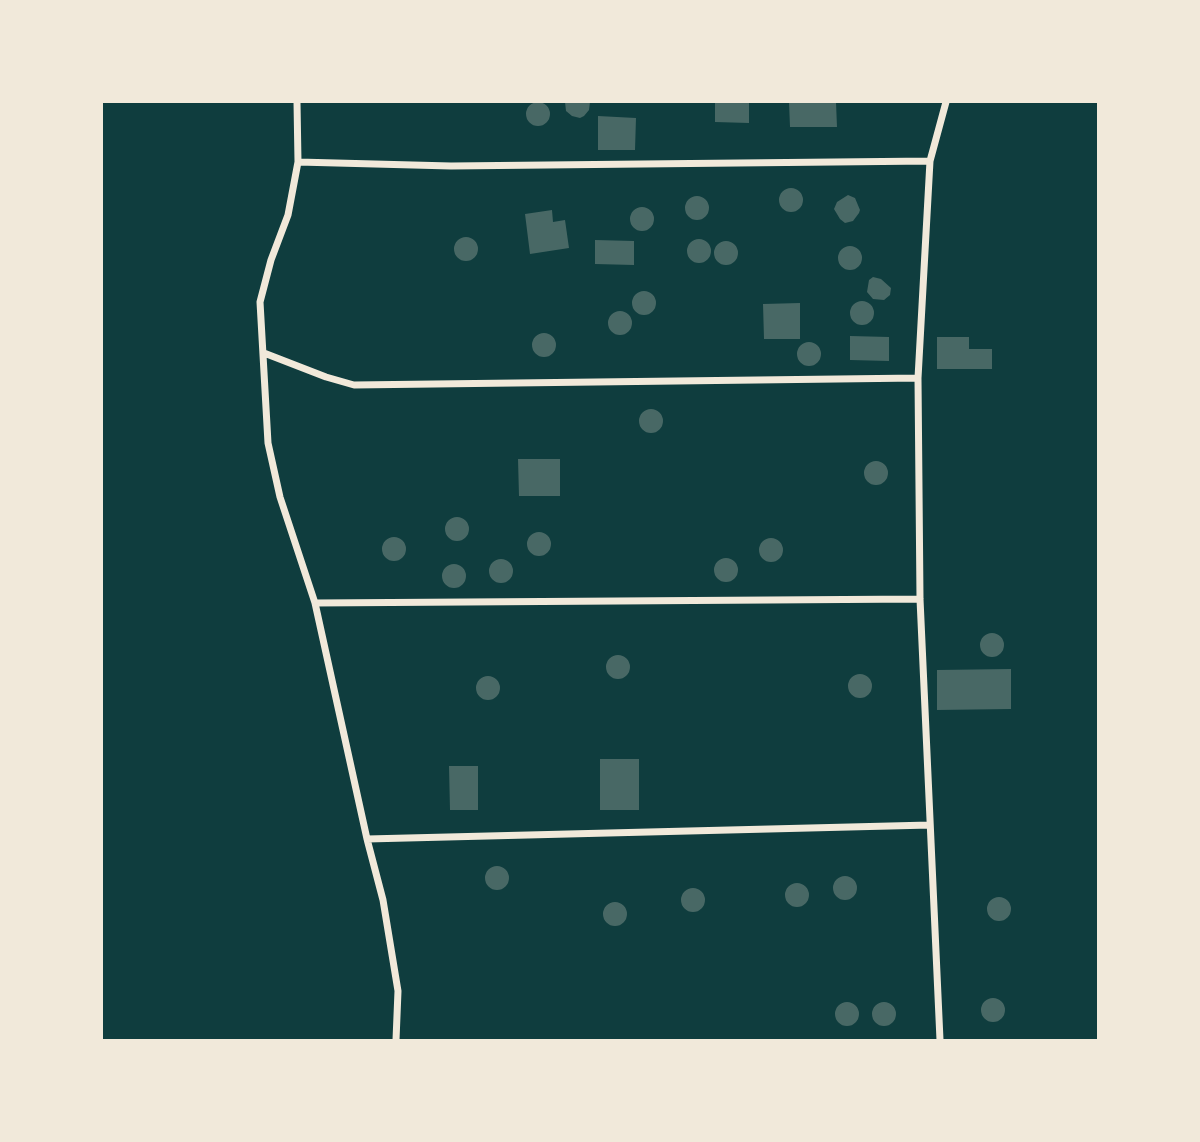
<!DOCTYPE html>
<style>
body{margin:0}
#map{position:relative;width:1200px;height:1142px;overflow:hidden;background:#0f3d3e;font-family:"Source Sans 3",sans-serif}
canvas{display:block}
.frame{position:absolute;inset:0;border:103px solid #f1e9da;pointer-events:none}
</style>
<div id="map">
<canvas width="1200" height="1142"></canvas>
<div class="frame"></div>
</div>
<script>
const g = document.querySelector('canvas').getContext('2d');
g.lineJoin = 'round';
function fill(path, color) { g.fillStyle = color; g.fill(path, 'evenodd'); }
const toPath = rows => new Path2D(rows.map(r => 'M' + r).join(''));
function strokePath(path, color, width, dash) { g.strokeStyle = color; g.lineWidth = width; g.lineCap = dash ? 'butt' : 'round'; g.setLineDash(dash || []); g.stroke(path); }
const building = toPath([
 '526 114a12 12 0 1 1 24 0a12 12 0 1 1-24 0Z',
 [565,102,590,102,589,110,584,116,580,118,572,116,566,111],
 [715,102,749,102,749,123,715,122],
 [789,102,836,102,837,127,790,127],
 [598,116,636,118,635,150,598,150],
 '779 200a12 12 0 1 1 24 0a12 12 0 1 1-24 0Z',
 [848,195,855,198,860,210,859,213,853,221,845,223,840,219,834,209,837,202],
 '685 208a12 12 0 1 1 24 0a12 12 0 1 1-24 0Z',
 '630 219a12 12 0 1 1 24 0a12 12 0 1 1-24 0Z',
 [552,210,553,222,565,220,569,248,530,254,525,214],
 '454 249a12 12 0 1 1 24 0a12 12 0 1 1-24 0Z',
 '687 251a12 12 0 1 1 24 0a12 12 0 1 1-24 0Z',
 [595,240,634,241,634,265,595,264],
 '714 253a12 12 0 1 1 24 0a12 12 0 1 1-24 0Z',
 '838 258a12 12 0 1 1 24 0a12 12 0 1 1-24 0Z',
 [873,277,881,279,891,288,890,295,884,300,873,299,867,292,869,280],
 '632 303a12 12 0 1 1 24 0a12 12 0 1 1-24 0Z',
 '850 313a12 12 0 1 1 24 0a12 12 0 1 1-24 0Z',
 [800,303,800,339,764,339,763,304],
 '608 323a12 12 0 1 1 24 0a12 12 0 1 1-24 0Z',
 '532 345a12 12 0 1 1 24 0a12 12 0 1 1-24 0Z',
 [850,336,889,337,889,361,850,360],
 [937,337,969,337,969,349,992,349,992,369,937,369],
 '797 354a12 12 0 1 1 24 0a12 12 0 1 1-24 0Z',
 '639 421a12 12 0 1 1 24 0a12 12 0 1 1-24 0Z',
 [518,459,560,459,560,496,519,496],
 '864 473a12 12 0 1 1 24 0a12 12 0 1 1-24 0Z',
 '445 529a12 12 0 1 1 24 0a12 12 0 1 1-24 0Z',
 '527 544a12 12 0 1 1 24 0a12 12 0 1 1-24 0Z',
 '382 549a12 12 0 1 1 24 0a12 12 0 1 1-24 0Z',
 '759 550a12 12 0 1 1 24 0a12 12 0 1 1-24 0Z',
 '714 570a12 12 0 1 1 24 0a12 12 0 1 1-24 0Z',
 '489 571a12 12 0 1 1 24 0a12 12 0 1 1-24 0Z',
 '442 576a12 12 0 1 1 24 0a12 12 0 1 1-24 0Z',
 '980 645a12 12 0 1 1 24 0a12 12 0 1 1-24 0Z',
 '606 667a12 12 0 1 1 24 0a12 12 0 1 1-24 0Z',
 [1011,669,1011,709,937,710,937,670],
 '848 686a12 12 0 1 1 24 0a12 12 0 1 1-24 0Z',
 '476 688a12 12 0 1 1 24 0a12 12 0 1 1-24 0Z',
 [600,759,639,759,639,810,600,810],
 [449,766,478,766,478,810,450,810],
 '485 878a12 12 0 1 1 24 0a12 12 0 1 1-24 0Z',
 '833 888a12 12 0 1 1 24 0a12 12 0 1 1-24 0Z',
 '785 895a12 12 0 1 1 24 0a12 12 0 1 1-24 0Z',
 '681 900a12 12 0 1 1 24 0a12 12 0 1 1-24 0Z',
 '987 909a12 12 0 1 1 24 0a12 12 0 1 1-24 0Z',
 '603 914a12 12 0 1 1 24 0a12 12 0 1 1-24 0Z',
 '981 1010a12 12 0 1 1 24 0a12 12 0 1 1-24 0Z',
 '835 1014a12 12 0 1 1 24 0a12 12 0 1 1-24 0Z',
 '872 1014a12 12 0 1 1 24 0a12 12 0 1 1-24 0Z'
]);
const minor = toPath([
 [297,102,298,162,288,215,271,260,260,302,268,443,280,497,315,603,367,839,383,900,398,991,396,1040],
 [298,162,451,166,930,161],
 [264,353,326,377,354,385,918,378],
 [315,603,920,599],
 [367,839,930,825],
 [940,1040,920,599,918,378,930,161,946,102]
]);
fill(building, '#486865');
strokePath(minor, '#f1e9da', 7);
</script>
